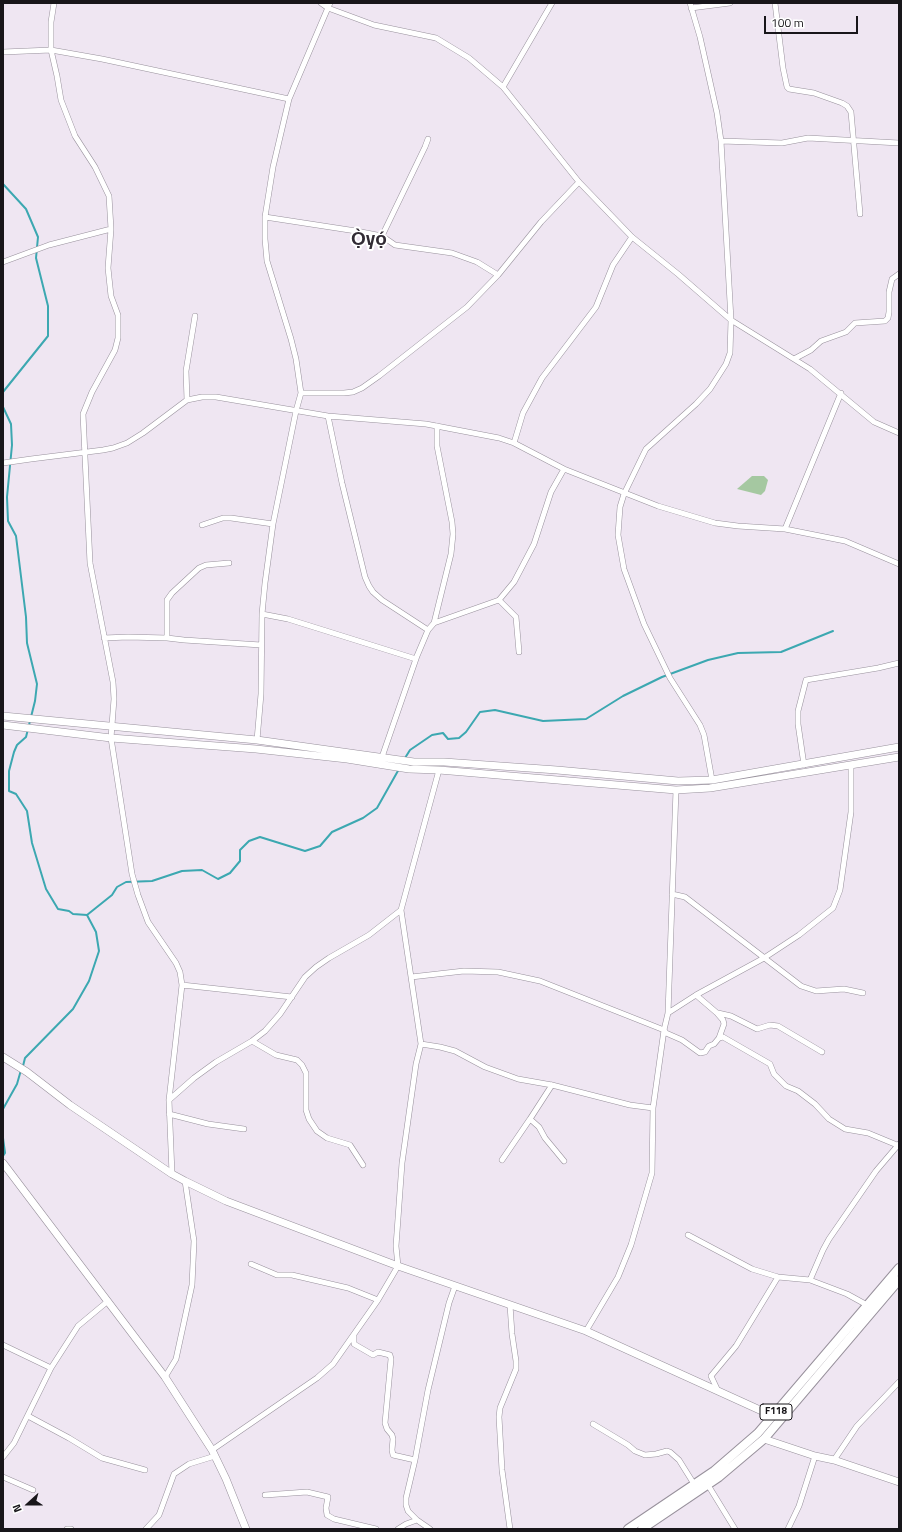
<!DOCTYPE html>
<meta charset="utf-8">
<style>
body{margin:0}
#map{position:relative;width:902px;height:1532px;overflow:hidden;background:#efe6f2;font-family:"Titillium Web",sans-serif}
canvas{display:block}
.frame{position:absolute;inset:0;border:4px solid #18161a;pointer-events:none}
.north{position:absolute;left:8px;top:1484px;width:40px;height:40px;-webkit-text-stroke:3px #fff;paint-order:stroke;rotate:249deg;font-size:11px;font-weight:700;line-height:16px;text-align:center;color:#18161a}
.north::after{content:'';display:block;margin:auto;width:14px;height:18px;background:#18161a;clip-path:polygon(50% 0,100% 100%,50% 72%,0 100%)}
.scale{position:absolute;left:764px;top:16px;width:94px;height:18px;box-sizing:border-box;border:2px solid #18161a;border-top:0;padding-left:5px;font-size:12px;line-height:14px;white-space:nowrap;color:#18161a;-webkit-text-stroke:3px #fff;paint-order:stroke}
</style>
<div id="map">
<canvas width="902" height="1532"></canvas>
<div class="frame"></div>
<div class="north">N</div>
<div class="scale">100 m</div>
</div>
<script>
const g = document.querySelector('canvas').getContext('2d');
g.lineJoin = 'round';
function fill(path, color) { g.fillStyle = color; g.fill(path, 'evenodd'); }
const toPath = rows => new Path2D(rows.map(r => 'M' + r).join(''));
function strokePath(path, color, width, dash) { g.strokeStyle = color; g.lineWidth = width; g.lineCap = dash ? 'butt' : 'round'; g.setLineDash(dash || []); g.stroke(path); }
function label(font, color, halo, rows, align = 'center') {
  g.font = font + ' "Titillium Web",sans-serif'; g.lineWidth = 4; g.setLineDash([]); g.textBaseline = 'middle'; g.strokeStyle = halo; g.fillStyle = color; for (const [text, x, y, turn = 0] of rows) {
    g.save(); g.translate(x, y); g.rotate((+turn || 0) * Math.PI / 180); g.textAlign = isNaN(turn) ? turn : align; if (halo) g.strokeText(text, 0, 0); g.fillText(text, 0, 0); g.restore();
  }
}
const green = toPath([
 [752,476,764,476,768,480,765,491,761,495,737,489]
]);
const stream = toPath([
 [3,184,26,209,38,237,36,258,48,306,48,336,3,392],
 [3,407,11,424,12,445,7,497,8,521,16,536,26,617,27,643,37,684,35,701,26,737,17,745,14,752,9,771,9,791,16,794,27,811,32,843,46,889,58,909,69,911,73,914,87,915,96,932,99,951,89,981,73,1009,25,1058,23,1066],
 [405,758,410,750,432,735,443,733,448,739,459,738,466,732,480,712,495,710,543,721,586,719,623,696,662,677,708,660,738,653,781,652,833,631],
 [87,915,112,895,117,887,126,882,152,881,182,871,202,870,218,879,230,873,240,861,240,850,249,841,260,837,305,851,320,846,332,832,363,818,377,808,399,769],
 [3,1109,17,1084,21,1070],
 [3,1138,5,1153,3,1156]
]);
const street = toPath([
 [54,3,51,22,51,50,57,76,61,100,75,136,95,167,109,196,111,229,108,268,111,296,118,315,118,338,115,350,92,392,83,414,90,563,113,682,114,699,111,738,132,874,138,895,148,922,176,963,180,972,182,985,169,1100,172,1174],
 [321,3,328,8,374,25,436,38,469,58,503,87,579,182,632,237,678,274,731,320,810,369,874,422,899,433],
 [690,3,700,37,717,113,721,141,731,320,730,353,726,364,710,389,696,404,646,449,643,455,624,494,620,507,618,535,624,569,644,624,670,678,700,725,704,735,712,780],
 [775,3,783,68,787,87,789,89,814,93,842,103,847,106,851,112,860,214],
 [691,8,730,3],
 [3,52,51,50,102,59,289,99],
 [503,87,552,3],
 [721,141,782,143,808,138,899,143],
 [265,217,356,231,382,236,395,245,452,253,477,262,498,275],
 [382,236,425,147,428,139],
 [3,262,49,245,111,229],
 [794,359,811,350,821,341,846,332,855,323,885,321,888,318,889,312,889,292,892,279,899,274],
 [301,393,344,393,353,392,362,388,379,376,467,307,498,275,541,222,579,182],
 [187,400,186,371,195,316],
 [328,416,342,483,365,577,369,586,373,592,382,600,428,630],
 [514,443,523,413,542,378,596,307,613,265,632,237],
 [3,463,31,459,103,450,113,448,127,443,143,433,187,400,202,397,216,397,328,416,426,424,499,438,514,443,564,469,658,506,715,523,738,526,785,529,845,541,899,564],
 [202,525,223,518,231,518,273,524],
 [785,529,841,393],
 [499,600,516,617,519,652],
 [262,614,288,619,416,659],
 [434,623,499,600,514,582,534,544,551,492,564,469],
 [104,638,128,637,167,638,184,640,261,645],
 [167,638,167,600,172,593,199,568,206,565,229,563],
 [257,740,261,694,262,614,265,583,273,524,296,411,301,393,296,359,291,339,267,261,265,239,265,217,273,167,289,99,330,3],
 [382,757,417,656,428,630,434,623,451,554,453,534,452,522,437,446,437,426],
 [804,765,798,724,798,711,806,680,878,668,899,663],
 [672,894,685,897,801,986,816,991,844,989,863,993],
 [411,977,464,971,498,972,540,981,664,1030,666,1033,682,1040,700,1053,705,1052,709,1046,714,1044,719,1038],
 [182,985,292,997],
 [696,995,717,1013,723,1020,724,1024,719,1038,723,1037,770,1064,774,1074,786,1086,798,1091,815,1104,829,1119,845,1129,868,1133,897,1145],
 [668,1013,696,995,764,958,799,935,833,908,840,890,851,812,851,765],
 [718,1013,731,1016,757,1029,770,1025,778,1026,822,1052],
 [252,1041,276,1055,297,1060,302,1065,306,1073,306,1110,309,1119,317,1131,327,1138,350,1145,363,1165],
 [421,1044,440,1047,455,1051,485,1067,518,1079,552,1085,630,1105,653,1108],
 [552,1085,530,1119,539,1127,545,1138,564,1161],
 [169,1100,194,1078,216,1062,252,1041,265,1031,280,1014,305,977,316,967,329,958,369,935,401,910],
 [169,1114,208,1124,244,1129],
 [502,1160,530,1119],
 [688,1235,752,1269,778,1277,810,1280,847,1294,867,1305],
 [251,1264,277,1275,292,1275,348,1288,378,1300],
 [810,1280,823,1250,829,1239,876,1171,899,1144],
 [586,1331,618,1277,631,1245,652,1173,653,1108,664,1030,668,1013,676,790],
 [354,1336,354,1344,373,1355,378,1352,390,1355,391,1359,385,1423,387,1429,392,1435,393,1439,392,1450,393,1455,415,1460],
 [3,1345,51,1368],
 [165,1377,176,1359,192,1285,194,1241,185,1181],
 [718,1391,711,1376,736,1346,778,1277],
 [28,1416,69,1438,102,1458,145,1470],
 [593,1424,628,1445,635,1451,645,1455,656,1454,667,1451,670,1452,679,1460,694,1484],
 [212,1450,317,1378,333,1364,378,1300,398,1266,396,1246,402,1163,416,1064,421,1044,401,910,439,770],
 [3,1457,14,1443,51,1368,78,1326,108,1301],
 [834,1460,857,1426,899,1382],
 [3,1477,33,1490],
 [708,1485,735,1529],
 [265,1495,307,1492,328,1497,326,1508,327,1515,334,1519,376,1529],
 [67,1529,71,1529],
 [146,1529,159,1515,174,1474,189,1464,215,1456],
 [398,1529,406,1524,417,1520],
 [430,1529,417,1520,408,1511,406,1505,406,1498,415,1460,428,1390,449,1303,455,1286],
 [510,1529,502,1470,499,1417,500,1408,516,1369,516,1361,512,1334,510,1305],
 [788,1529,799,1506,815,1456]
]);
const secondary = toPath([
 [3,716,257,740,414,762,444,762,557,770,678,781,712,780,899,747],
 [3,725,111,738,256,749,347,759,409,769,439,770,676,790,710,788,899,757],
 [3,1057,27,1072,70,1105,172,1174,185,1181,226,1201,398,1266,586,1331,773,1416],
 [3,1163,165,1377,212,1450,226,1479,246,1529],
 [764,1439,815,1456,834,1460,899,1482]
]);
const primary = toPath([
 [628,1529,714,1471,758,1433,899,1268],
 [642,1529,719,1477,764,1439,899,1280]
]);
const shields = [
 [776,1412,32]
];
const shieldNames = [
 ["F118",776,1412]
];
const townNames = [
 ["Ọ̀yọ́",369,240]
];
fill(green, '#a5c8a1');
strokePath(stream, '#3ca8b1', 2);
strokePath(street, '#98919c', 6);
strokePath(secondary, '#98919c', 8);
strokePath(primary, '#98919c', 10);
strokePath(street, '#fff', 5);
strokePath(secondary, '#fff', 7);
strokePath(primary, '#fff', 8);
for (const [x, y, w] of shields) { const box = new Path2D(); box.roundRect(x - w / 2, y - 8, w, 16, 3); g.fillStyle = '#fff'; g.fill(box); strokePath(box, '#18161a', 1); }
label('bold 10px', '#18161a', null, shieldNames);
label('bold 19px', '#322c35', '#fff', townNames);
</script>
